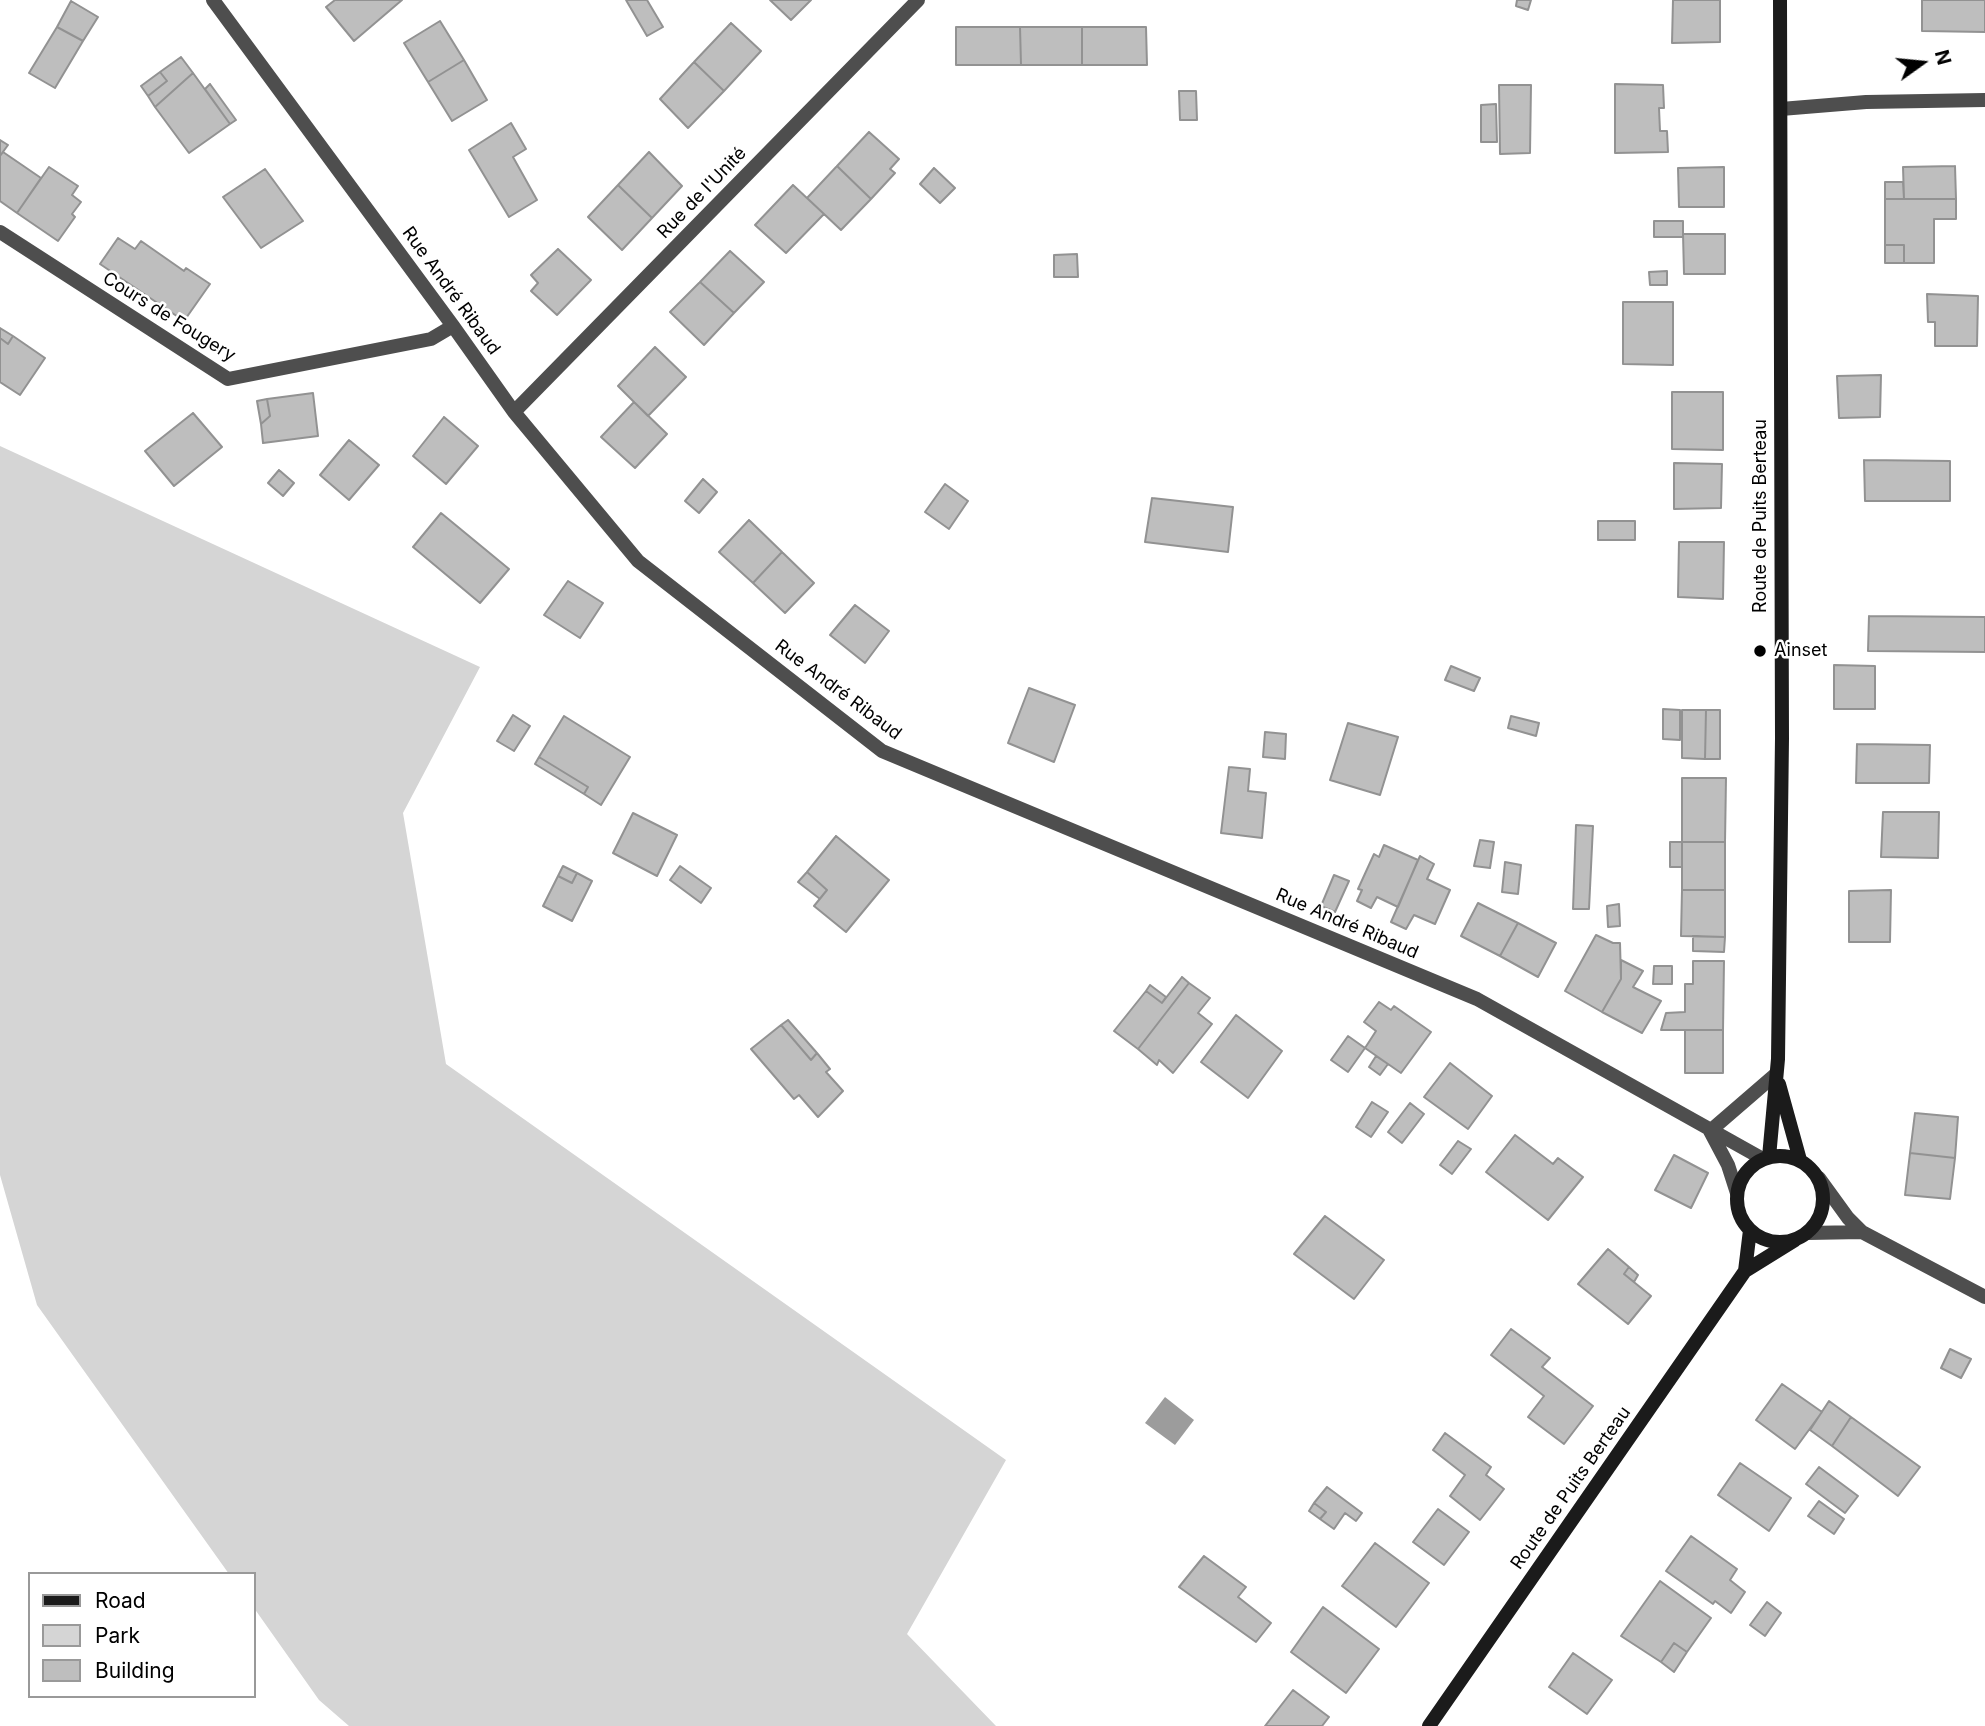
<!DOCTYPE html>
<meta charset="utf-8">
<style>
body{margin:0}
#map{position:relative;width:1985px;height:1726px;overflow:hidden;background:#fff;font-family:Inter,sans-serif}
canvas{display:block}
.legend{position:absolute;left:28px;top:1572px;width:228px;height:126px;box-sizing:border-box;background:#fff;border:2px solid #999;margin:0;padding:9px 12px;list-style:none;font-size:21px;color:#000}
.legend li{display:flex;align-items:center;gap:14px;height:35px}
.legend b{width:35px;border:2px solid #999}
.north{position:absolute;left:1887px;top:28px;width:70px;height:70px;-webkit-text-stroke:5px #fff;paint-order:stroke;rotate:75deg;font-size:19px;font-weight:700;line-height:28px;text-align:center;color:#000}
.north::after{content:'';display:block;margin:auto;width:24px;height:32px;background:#000;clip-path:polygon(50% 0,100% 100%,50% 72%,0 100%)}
</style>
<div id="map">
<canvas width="1985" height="1726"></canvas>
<ul class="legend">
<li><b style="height:9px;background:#1b1b1b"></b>Road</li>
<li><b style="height:19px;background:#d5d5d5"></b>Park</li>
<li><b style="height:19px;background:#bebebe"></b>Building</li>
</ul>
<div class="north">N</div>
</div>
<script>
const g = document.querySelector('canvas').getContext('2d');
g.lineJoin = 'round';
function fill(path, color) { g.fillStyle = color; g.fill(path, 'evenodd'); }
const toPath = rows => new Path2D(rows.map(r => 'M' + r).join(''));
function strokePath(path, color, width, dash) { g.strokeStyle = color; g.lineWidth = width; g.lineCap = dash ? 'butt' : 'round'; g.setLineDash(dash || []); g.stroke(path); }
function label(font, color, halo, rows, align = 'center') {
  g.font = font + ' Inter,sans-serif'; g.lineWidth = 5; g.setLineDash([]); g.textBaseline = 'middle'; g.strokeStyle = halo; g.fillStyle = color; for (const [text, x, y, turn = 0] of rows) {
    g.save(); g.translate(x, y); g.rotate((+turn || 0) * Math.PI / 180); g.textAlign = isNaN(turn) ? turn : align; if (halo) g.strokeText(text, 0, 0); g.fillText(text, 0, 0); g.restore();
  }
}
const green = toPath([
 [0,446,480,667,403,813,446,1064,1006,1460,907,1634,996,1726,349,1726,319,1700,254,1608,254,1574,229,1574,37,1305,0,1175]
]);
const water = toPath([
 [1165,1397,1194,1420,1175,1445,1145,1423]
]);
const building = toPath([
 [335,0,402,0,354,41,326,7,335,0],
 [626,0,647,0,663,27,647,36,626,0],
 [770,0,811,0,791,20,770,0],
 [1517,0,1531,0,1528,10,1516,6,1517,0],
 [1673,0,1720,0,1720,42,1672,43,1673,0],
 [1922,0,1985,0,1985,32,1922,31,1922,0],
 [71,1,98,17,83,41,57,27,71,1],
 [440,21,464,60,428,82,404,43,440,21],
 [731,23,761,51,724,91,694,62,731,23],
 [57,27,83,41,55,88,29,73,57,27],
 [956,27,1020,27,1021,65,956,65,956,27],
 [1020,27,1082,27,1082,65,1021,65,1020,27],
 [1082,27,1146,27,1147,65,1082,65,1082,27],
 [181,57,193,73,155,107,148,96,167,81,160,72,181,57],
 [464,60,487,100,452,121,428,82,464,60],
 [694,62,724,91,688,128,660,99,694,62],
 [160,72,167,81,148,96,141,86,160,72],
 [193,73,230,124,189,153,155,107,193,73],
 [210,84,236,120,230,124,205,89,210,84],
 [1615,84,1663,85,1664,108,1659,108,1660,131,1667,131,1668,152,1615,153,1615,84],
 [1499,85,1531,85,1530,153,1500,154,1499,85],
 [1179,91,1196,91,1197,120,1180,120,1179,91],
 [1496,104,1497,142,1481,142,1481,105,1496,104],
 [511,123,526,149,513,157,537,200,509,217,469,150,511,123],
 [869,132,899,159,890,169,895,173,871,199,837,166,869,132],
 [0,140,8,145,0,156,0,140],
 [3,152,41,178,17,213,0,201,0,156,3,152],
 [649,152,682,186,652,218,618,185,649,152],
 [837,166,871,199,841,230,807,198,837,166],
 [1955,166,1956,199,1904,199,1903,167,1955,166],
 [49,167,78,186,72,195,81,202,72,214,75,217,58,241,17,213,49,167],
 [1724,167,1724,207,1679,207,1678,168,1724,167],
 [934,168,955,188,940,203,920,184,934,168],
 [265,169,303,221,261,248,223,197,265,169],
 [1885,182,1903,182,1904,199,1885,199,1885,182],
 [618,185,652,218,622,250,588,217,618,185],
 [793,185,824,214,786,253,755,225,793,185],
 [1885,199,1956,199,1956,219,1934,219,1934,263,1904,263,1904,245,1885,245,1885,199],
 [1654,221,1683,221,1683,237,1654,237,1654,221],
 [1683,234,1725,234,1725,274,1684,274,1683,234],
 [118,238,135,249,141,241,184,271,186,268,210,284,184,321,100,264,118,238],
 [1885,245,1904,245,1904,263,1885,263,1885,245],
 [558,249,591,280,557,315,531,291,538,283,531,275,558,249],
 [730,251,764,282,734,313,700,282,730,251],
 [1077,254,1078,277,1054,277,1054,255,1077,254],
 [1667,271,1667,285,1650,285,1649,272,1667,271],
 [700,282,734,313,704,345,670,312,700,282],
 [1927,294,1978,296,1977,346,1935,346,1935,322,1928,322,1927,294],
 [1623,302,1673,302,1673,365,1623,364,1623,302],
 [0,328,13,336,8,344,0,338,0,328],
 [13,336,45,358,20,395,0,382,0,338,8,344,13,336],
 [655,347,686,377,648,416,618,386,655,347],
 [1881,375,1880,417,1839,418,1837,376,1881,375],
 [1672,392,1723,392,1723,450,1672,449,1672,392],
 [313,393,318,436,263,443,261,424,270,416,267,399,313,393],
 [267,399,270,416,261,424,257,401,267,399],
 [634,402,667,434,635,468,601,437,634,402],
 [193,413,222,447,174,486,145,451,193,413],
 [444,417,478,446,446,484,413,456,444,417],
 [349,440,379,465,349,500,320,475,349,440],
 [1864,460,1950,461,1950,501,1865,501,1864,460],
 [1674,463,1722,464,1721,508,1674,509,1674,463],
 [279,470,294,483,283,496,268,483,279,470],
 [703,479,717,492,699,513,685,501,703,479],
 [945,484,968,501,949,529,925,512,945,484],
 [1152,498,1233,507,1228,552,1145,542,1152,498],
 [441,513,509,569,480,603,413,547,441,513],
 [749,520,782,552,753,583,719,552,749,520],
 [1598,521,1635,521,1635,540,1598,540,1598,521],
 [1679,542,1724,542,1723,599,1678,597,1679,542],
 [782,552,814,583,785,613,753,583,782,552],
 [568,581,603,603,580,638,544,615,568,581],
 [855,605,889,631,865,663,830,635,855,605],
 [1869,616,1985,617,1985,652,1868,651,1869,616],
 [1834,665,1875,666,1875,709,1834,709,1834,665],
 [1451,666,1480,678,1474,691,1445,680,1451,666],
 [1029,688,1075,705,1054,762,1008,743,1029,688],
 [1663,709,1680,710,1680,740,1663,739,1663,709],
 [1682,710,1706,710,1705,759,1682,758,1682,710],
 [1706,710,1720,710,1720,759,1705,759,1706,710],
 [513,715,530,726,514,751,497,741,513,715],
 [564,716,630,757,601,805,584,794,588,787,539,757,564,716],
 [1511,716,1539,723,1536,736,1508,728,1511,716],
 [1348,723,1398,737,1380,795,1330,780,1348,723],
 [1265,732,1286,734,1285,759,1263,757,1265,732],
 [1857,744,1930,745,1929,783,1856,783,1857,744],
 [539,757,588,787,584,794,535,764,539,757],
 [1229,767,1250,769,1248,791,1266,793,1262,838,1221,833,1229,767],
 [1682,778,1726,778,1725,842,1682,842,1682,778],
 [1883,812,1939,812,1938,858,1881,857,1883,812],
 [633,813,677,835,657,876,613,853,633,813],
 [1576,825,1593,826,1589,909,1573,909,1576,825],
 [836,836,889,880,846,932,814,906,827,890,807,872,836,836],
 [1480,840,1494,842,1490,868,1474,866,1480,840],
 [1670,842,1682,842,1682,867,1670,867,1670,842],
 [1682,842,1725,842,1725,890,1682,890,1682,842],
 [1384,845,1418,860,1398,907,1377,897,1371,908,1357,901,1362,890,1358,889,1374,854,1379,857,1384,845],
 [1420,856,1434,864,1427,879,1450,890,1435,924,1414,915,1406,929,1391,922,1420,856],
 [1505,862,1521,865,1518,894,1502,892,1505,862],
 [563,866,577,873,572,883,558,876,563,866],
 [680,866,711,888,701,903,670,880,680,866],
 [807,872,827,890,820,899,798,882,807,872],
 [577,873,592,881,572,921,543,906,558,876,572,883,577,873],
 [1334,875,1349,881,1335,912,1321,906,1334,875],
 [1682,890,1725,890,1725,937,1681,936,1682,890],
 [1891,890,1890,942,1849,942,1849,891,1891,890],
 [1478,903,1518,923,1500,956,1461,936,1478,903],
 [1619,904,1620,926,1608,927,1607,906,1619,904],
 [1518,923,1556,943,1538,977,1500,956,1518,923],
 [1596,935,1613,943,1620,943,1621,979,1602,1012,1565,991,1596,935],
 [1693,936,1725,937,1724,952,1693,951,1693,936],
 [1621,960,1643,971,1633,987,1661,1001,1642,1033,1602,1012,1621,979,1621,960],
 [1693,961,1724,961,1723,1030,1661,1030,1666,1013,1685,1012,1685,984,1693,984,1693,961],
 [1654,966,1672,966,1672,984,1653,984,1654,966],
 [1182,977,1189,983,1138,1049,1114,1031,1146,991,1162,1003,1182,977],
 [1189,983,1210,998,1198,1013,1212,1024,1173,1073,1159,1060,1157,1065,1138,1049,1189,983],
 [1150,985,1166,997,1162,1003,1146,991,1150,985],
 [1379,1002,1391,1010,1394,1006,1431,1032,1401,1073,1365,1048,1376,1031,1364,1022,1379,1002],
 [1236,1015,1282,1051,1248,1098,1201,1062,1236,1015],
 [788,1020,817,1053,811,1060,781,1025,788,1020],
 [781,1025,811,1060,817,1053,830,1069,826,1072,843,1091,818,1117,799,1095,794,1099,751,1049,781,1025],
 [1685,1030,1723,1030,1723,1073,1685,1073,1685,1030],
 [1348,1036,1365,1048,1348,1072,1331,1060,1348,1036],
 [1376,1056,1388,1064,1380,1075,1369,1067,1376,1056],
 [1450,1063,1492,1096,1468,1129,1424,1097,1450,1063],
 [1372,1102,1388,1112,1371,1137,1356,1127,1372,1102],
 [1410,1103,1424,1114,1402,1143,1388,1132,1410,1103],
 [1915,1113,1958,1117,1955,1158,1910,1153,1915,1113],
 [1515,1135,1553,1164,1558,1158,1583,1177,1548,1220,1486,1172,1515,1135],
 [1458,1141,1471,1149,1452,1174,1440,1165,1458,1141],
 [1910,1153,1955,1158,1950,1199,1905,1195,1910,1153],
 [1674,1155,1708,1173,1691,1208,1655,1190,1674,1155],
 [1325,1216,1384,1260,1354,1299,1294,1254,1325,1216],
 [1608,1249,1629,1267,1624,1274,1651,1296,1628,1324,1578,1284,1608,1249],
 [1629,1267,1638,1275,1634,1282,1624,1274,1629,1267],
 [1511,1329,1550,1358,1542,1367,1593,1406,1564,1444,1528,1417,1544,1396,1491,1355,1511,1329],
 [1950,1349,1971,1359,1961,1378,1941,1368,1950,1349],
 [1782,1384,1822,1412,1795,1449,1756,1420,1782,1384],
 [1829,1401,1851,1417,1832,1446,1810,1430,1829,1401],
 [1851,1417,1920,1467,1898,1496,1832,1446,1851,1417],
 [1445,1433,1491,1467,1486,1475,1504,1489,1480,1520,1450,1496,1465,1475,1433,1450,1445,1433],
 [1740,1463,1791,1498,1769,1531,1718,1495,1740,1463],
 [1819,1467,1858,1496,1845,1513,1806,1484,1819,1467],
 [1327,1487,1362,1513,1356,1521,1345,1513,1334,1529,1320,1519,1326,1512,1314,1503,1327,1487],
 [1819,1501,1844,1519,1834,1534,1808,1516,1819,1501],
 [1314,1503,1326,1512,1320,1519,1309,1511,1314,1503],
 [1438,1509,1469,1532,1444,1565,1413,1542,1438,1509],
 [1691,1536,1737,1569,1730,1580,1745,1592,1731,1613,1715,1601,1713,1604,1666,1571,1691,1536],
 [1375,1543,1429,1583,1396,1627,1342,1586,1375,1543],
 [1204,1556,1246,1587,1238,1597,1271,1623,1256,1642,1179,1587,1204,1556],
 [1660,1581,1711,1618,1687,1652,1674,1643,1661,1662,1621,1636,1660,1581],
 [1767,1602,1781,1613,1765,1636,1750,1625,1767,1602],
 [1323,1607,1379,1649,1346,1693,1291,1652,1323,1607],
 [1674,1643,1687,1652,1674,1672,1661,1662,1674,1643],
 [1573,1653,1612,1680,1587,1714,1549,1687,1573,1653],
 [1293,1690,1329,1717,1322,1726,1265,1726,1293,1690]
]);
const lane = toPath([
 [1781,109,1866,102,1985,100]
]);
const street = toPath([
 [213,0,453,326,514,412,638,561,882,751,1477,999,1763,1159],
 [0,232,228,379,431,339,453,326],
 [514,412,918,0],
 [1710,1131,1776,1074],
 [1710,1131,1728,1165,1737,1193],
 [1819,1178,1848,1218,1862,1232,1985,1297],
 [1808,1233,1862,1232]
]);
const secondary = toPath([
 [1779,1084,1800,1160],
 '1737 1199a43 43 0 1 1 86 0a43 43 0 1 1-86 0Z',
 [1769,1157,1778,1059,1782,738,1780,0],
 [1745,1271,1750,1230],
 [1429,1726,1745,1271,1795,1240]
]);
const markers = [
 [1760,651,7,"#000"]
];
const streetNames = [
 ["Rue de l'Unité",702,193,-46],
 ["Rue André Ribaud",451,291,54],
 ["Cours de Fougery",169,317,32],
 ["Route de Puits Berteau",1761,516,-90],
 ["Rue André Ribaud",838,690,37],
 ["Rue André Ribaud",1347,924,23],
 ["Route de Puits Berteau",1571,1488,-55]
];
const poiNames = [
 ["Ainset",1774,651]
];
fill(green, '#d5d5d5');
fill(water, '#9c9c9c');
fill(building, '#bebebe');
strokePath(building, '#929292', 2);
strokePath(lane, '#4e4e4e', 14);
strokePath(street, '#4e4e4e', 14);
strokePath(secondary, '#1b1b1b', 14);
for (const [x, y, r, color] of markers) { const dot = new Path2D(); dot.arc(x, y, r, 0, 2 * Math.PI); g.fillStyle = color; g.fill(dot); strokePath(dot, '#fff', 2.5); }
label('18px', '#000', '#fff', streetNames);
label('18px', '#000', '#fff', poiNames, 'left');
</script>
